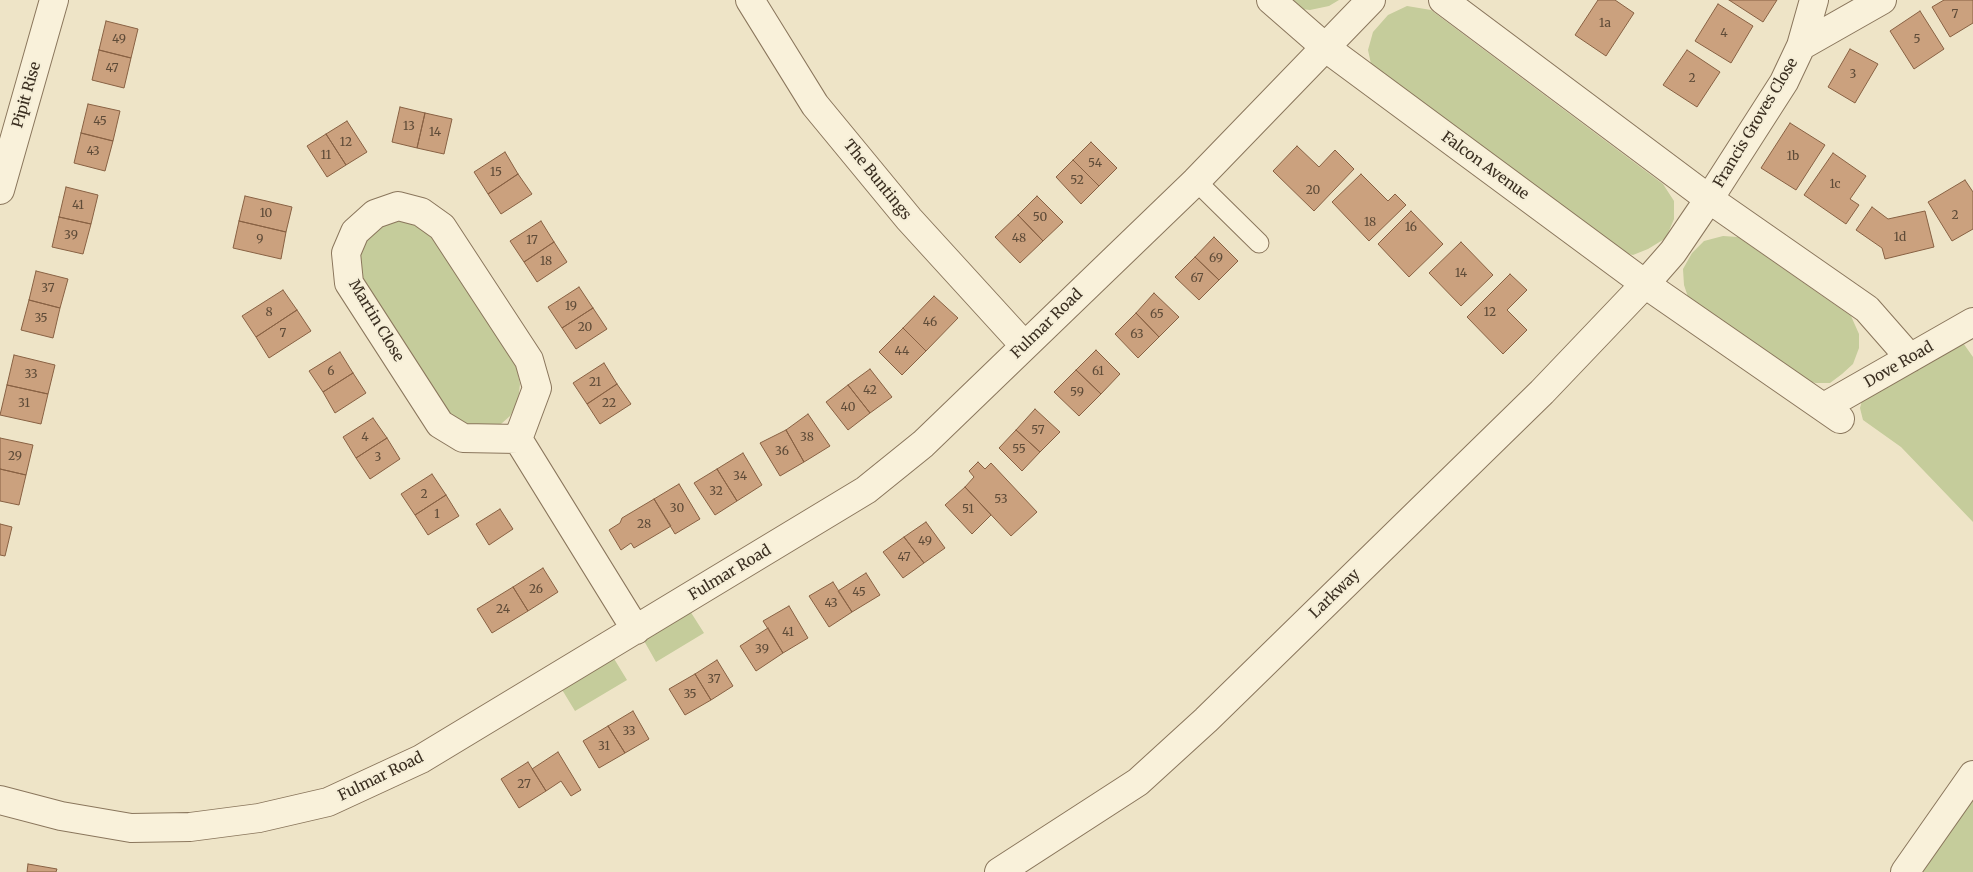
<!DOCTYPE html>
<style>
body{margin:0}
canvas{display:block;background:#eee4c7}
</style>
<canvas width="1973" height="872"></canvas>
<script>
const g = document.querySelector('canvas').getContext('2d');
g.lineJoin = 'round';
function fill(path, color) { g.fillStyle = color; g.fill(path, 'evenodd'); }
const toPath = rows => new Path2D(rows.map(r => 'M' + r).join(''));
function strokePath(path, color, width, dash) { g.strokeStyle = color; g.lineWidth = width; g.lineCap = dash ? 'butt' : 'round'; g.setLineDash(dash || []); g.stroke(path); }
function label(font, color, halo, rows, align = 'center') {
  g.font = font + ' Merriweather,serif'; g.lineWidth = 4; g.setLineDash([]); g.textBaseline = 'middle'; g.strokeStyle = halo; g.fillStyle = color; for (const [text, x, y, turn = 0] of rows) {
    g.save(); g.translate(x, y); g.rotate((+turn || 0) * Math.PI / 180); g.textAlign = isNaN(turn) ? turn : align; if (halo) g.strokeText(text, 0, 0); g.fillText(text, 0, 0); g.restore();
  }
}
const green = toPath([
 [1285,0,1339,0,1329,6,1310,10,1293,8],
 [1407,6,1431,10,1663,184,1674,201,1674,219,1666,238,1648,249,1633,255,1615,251,1371,64,1368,50,1373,32,1388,15],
 [397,216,435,234,516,366,520,384,518,402,510,416,501,424,488,430,464,427,447,415,359,279,355,264,365,232],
 [1723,236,1738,237,1851,316,1859,334,1859,348,1853,364,1842,374,1830,383,1816,383,1801,380,1688,297,1684,285,1683,269,1692,253,1704,241],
 [1961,340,1973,357,1973,522,1901,447,1863,420,1860,408,1863,397],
 [690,611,704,633,656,662,643,639],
 [613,657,627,680,575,711,561,688],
 [1973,799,1973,872,1920,872]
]);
const building = toPath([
 [1598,0,1615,0,1634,13,1606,56,1575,35,1598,0],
 [1729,0,1777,0,1763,22,1729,0],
 [1944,0,1973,0,1973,23,1950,37,1932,7,1944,0],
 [1718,4,1753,26,1731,63,1695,41,1718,4],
 [1920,11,1944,49,1914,69,1890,31,1920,11],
 [106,21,138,29,131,58,99,50,106,21],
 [1850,49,1878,64,1855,103,1828,87,1850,49],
 [99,50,131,58,124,88,92,80,99,50],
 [1687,50,1720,72,1697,107,1663,85,1687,50],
 [88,104,120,111,113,141,81,133,88,104],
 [400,107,425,113,417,148,392,142,400,107],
 [425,113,452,119,444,154,417,148,425,113],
 [347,121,367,152,346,165,326,134,347,121],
 [1790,123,1825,145,1796,190,1761,168,1790,123],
 [81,133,113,141,105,171,74,163,81,133],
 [326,134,346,165,327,177,307,146,326,134],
 [1091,142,1117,168,1099,186,1073,160,1091,142],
 [1297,146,1319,167,1335,150,1354,169,1314,211,1273,171,1297,146],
 [505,152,518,174,488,194,474,172,505,152],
 [1833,153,1866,176,1850,199,1859,205,1846,224,1804,195,1833,153],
 [1073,160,1099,186,1081,204,1056,177,1073,160],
 [518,174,532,194,501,214,488,194,518,174],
 [1361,174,1388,201,1395,194,1406,205,1369,241,1332,202,1361,174],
 [1965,180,1973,192,1973,229,1952,241,1928,202,1965,180],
 [66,187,98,195,91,224,59,217,66,187],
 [245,196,292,207,286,232,239,221,245,196],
 [1037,196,1063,222,1043,241,1018,215,1037,196],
 [1872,207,1888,219,1925,211,1934,247,1885,259,1882,248,1856,230,1872,207],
 [1411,211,1443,244,1409,277,1378,244,1411,211],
 [1018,215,1043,241,1020,263,995,237,1018,215],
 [59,217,91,224,83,254,52,247,59,217],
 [239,221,286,232,281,259,233,248,239,221],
 [541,221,554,242,524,262,510,241,541,221],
 [1214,237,1238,261,1219,280,1195,257,1214,237],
 [554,242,567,262,537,282,524,262,554,242],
 [1461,242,1493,275,1461,306,1429,273,1461,242],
 [1195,257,1219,280,1199,300,1175,277,1195,257],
 [36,271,68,279,60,308,29,300,36,271],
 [1510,274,1527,290,1507,310,1527,330,1503,354,1467,317,1510,274],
 [579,287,593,308,562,328,548,307,579,287],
 [283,290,297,310,256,337,242,316,283,290],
 [1154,293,1179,317,1159,337,1136,313,1154,293],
 [934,296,958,318,926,351,903,328,934,296],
 [29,300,60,308,53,338,21,330,29,300],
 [593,308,607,329,576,349,562,328,593,308],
 [297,310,311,331,269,358,256,337,297,310],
 [1136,313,1159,337,1138,358,1115,334,1136,313],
 [903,328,926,351,902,375,879,352,903,328],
 [1096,350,1120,374,1101,394,1076,370,1096,350],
 [340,352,353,373,323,392,309,371,340,352],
 [14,355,55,365,48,394,7,385,14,355],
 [604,363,617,384,587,404,573,383,604,363],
 [870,369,892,397,870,413,848,385,870,369],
 [1076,370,1101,394,1079,416,1054,392,1076,370],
 [353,373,366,393,335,413,323,392,353,373],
 [617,384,631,404,600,424,587,404,617,384],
 [7,385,48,394,41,424,0,415,7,385],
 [848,385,870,413,848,430,826,402,848,385],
 [1035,409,1060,432,1040,452,1016,430,1035,409],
 [808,414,830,446,804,462,786,430,808,414],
 [373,418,387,438,356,458,343,437,373,418],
 [786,430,804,462,780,476,760,443,786,430],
 [1016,430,1040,452,1022,471,999,448,1016,430],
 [0,438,33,445,26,475,0,469,0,438],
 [387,438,400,459,370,479,356,458,387,438],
 [743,453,762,485,737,501,717,469,743,453],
 [978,462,985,469,991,463,1037,512,1011,536,965,487,974,477,969,471,978,462],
 [0,469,26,475,19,505,0,501,0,469],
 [717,469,737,501,715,515,694,483,717,469],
 [432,474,446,495,415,515,401,494,432,474],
 [679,484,700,519,675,534,654,499,679,484],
 [965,487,991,515,972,534,945,505,965,487],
 [446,495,459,516,428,535,415,515,446,495],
 [654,499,671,526,634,548,631,543,621,550,609,530,620,523,622,518,654,499],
 [500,509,513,529,489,545,476,524,500,509],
 [926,522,945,548,924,563,904,537,926,522],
 [0,524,12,527,5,556,0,555,0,524],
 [904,537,924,563,903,578,883,552,904,537],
 [543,568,558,592,528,611,513,587,543,568],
 [866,573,880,595,852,612,838,591,866,573],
 [833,582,852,612,829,627,809,596,833,582],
 [513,587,528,611,492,633,477,609,513,587],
 [789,606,808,638,783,653,763,621,789,606],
 [768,628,783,653,756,671,740,646,768,628],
 [717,660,733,686,711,700,695,674,717,660],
 [695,674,711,700,685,715,669,689,695,674],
 [633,711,649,739,625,753,608,726,633,711],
 [608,726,625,753,599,768,583,741,608,726],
 [558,752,581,790,571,796,561,781,546,791,532,769,558,752],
 [528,762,546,791,519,808,501,779,528,762],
 [28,864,57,869,56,872,27,872,28,864]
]);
const lane = toPath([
 [1196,181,1259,243]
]);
const street = toPath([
 [750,0,815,105,909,219,1024,345],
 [1271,0,1326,48,1645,284,1840,419],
 [1443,0,1709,199,1867,309,1910,358],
 [1801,46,1882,0],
 [0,190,54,0],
 [1824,407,1973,322],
 [518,439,537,388,529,360,442,227,421,212,398,206,375,214,355,232,346,253,349,283,440,424,463,438,518,439,636,630],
 [0,800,61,816,131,828,190,827,259,818,328,802,421,759,866,490,923,444,1196,181,1371,0],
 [999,872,1138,782,1206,720,1542,392,1645,284,1673,252,1709,199,1784,82,1801,46,1814,0],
 [1905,872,1973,775]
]);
const numberNames = [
 ["7",1955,15],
 ["1a",1605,24],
 ["4",1724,34],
 ["49",119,40],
 ["5",1917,40],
 ["47",112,69],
 ["3",1853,75],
 ["2",1692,79],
 ["45",100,122],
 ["13",409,127],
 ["14",435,133],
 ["12",346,143],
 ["43",93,152],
 ["11",326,156],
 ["1b",1793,157],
 ["54",1095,164],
 ["15",496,173],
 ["52",1077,181],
 ["1c",1835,185],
 ["20",1313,191],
 ["41",78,206],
 ["10",266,214],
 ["2",1955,216],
 ["50",1040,218],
 ["18",1370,223],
 ["16",1411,228],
 ["39",71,236],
 ["1d",1900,238],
 ["48",1019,239],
 ["9",260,240],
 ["17",532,241],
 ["69",1216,259],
 ["18",546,262],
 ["14",1461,274],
 ["67",1197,279],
 ["37",48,289],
 ["19",571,307],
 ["8",269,313],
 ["12",1490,313],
 ["65",1157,315],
 ["35",41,319],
 ["46",930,323],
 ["20",585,328],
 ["7",283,334],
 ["63",1137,335],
 ["44",902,352],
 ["6",331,372],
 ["61",1098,372],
 ["33",31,375],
 ["21",595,383],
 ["42",870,391],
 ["59",1077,393],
 ["31",24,404],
 ["22",609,404],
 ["40",848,408],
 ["57",1038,431],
 ["4",365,438],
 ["38",807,438],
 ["55",1019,450],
 ["36",782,452],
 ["29",15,457],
 ["3",378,458],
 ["34",740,477],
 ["32",716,492],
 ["2",424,495],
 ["53",1001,500],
 ["30",677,509],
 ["51",968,510],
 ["1",437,515],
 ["28",644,525],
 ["49",925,542],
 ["47",904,558],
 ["26",536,590],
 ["45",859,593],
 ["43",831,604],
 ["24",503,610],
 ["41",788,633],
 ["39",762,650],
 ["37",714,680],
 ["35",690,695],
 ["33",629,732],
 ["31",604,747],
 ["27",524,785]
];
const streetNames = [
 ["Pipit Rise",27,95,-74],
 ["Francis Groves Close",1756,123,-59],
 ["Falcon Avenue",1485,166,36],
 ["The Buntings",877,180,51],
 ["Martin Close",376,321,59],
 ["Fulmar Road",1047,324,-44],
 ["Dove Road",1899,365,-30],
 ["Fulmar Road",730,573,-31],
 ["Larkway",1335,594,-44],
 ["Fulmar Road",381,777,-26]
];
fill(green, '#c5cc9b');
fill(building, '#cba17e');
strokePath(building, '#886143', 1);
strokePath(lane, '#8a765c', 21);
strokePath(street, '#8a765c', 30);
strokePath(lane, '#f9f1da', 19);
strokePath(street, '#f9f1da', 28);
label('12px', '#5e4b38', null, numberNames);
label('15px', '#3a2e20', '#f5eed7', streetNames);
</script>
